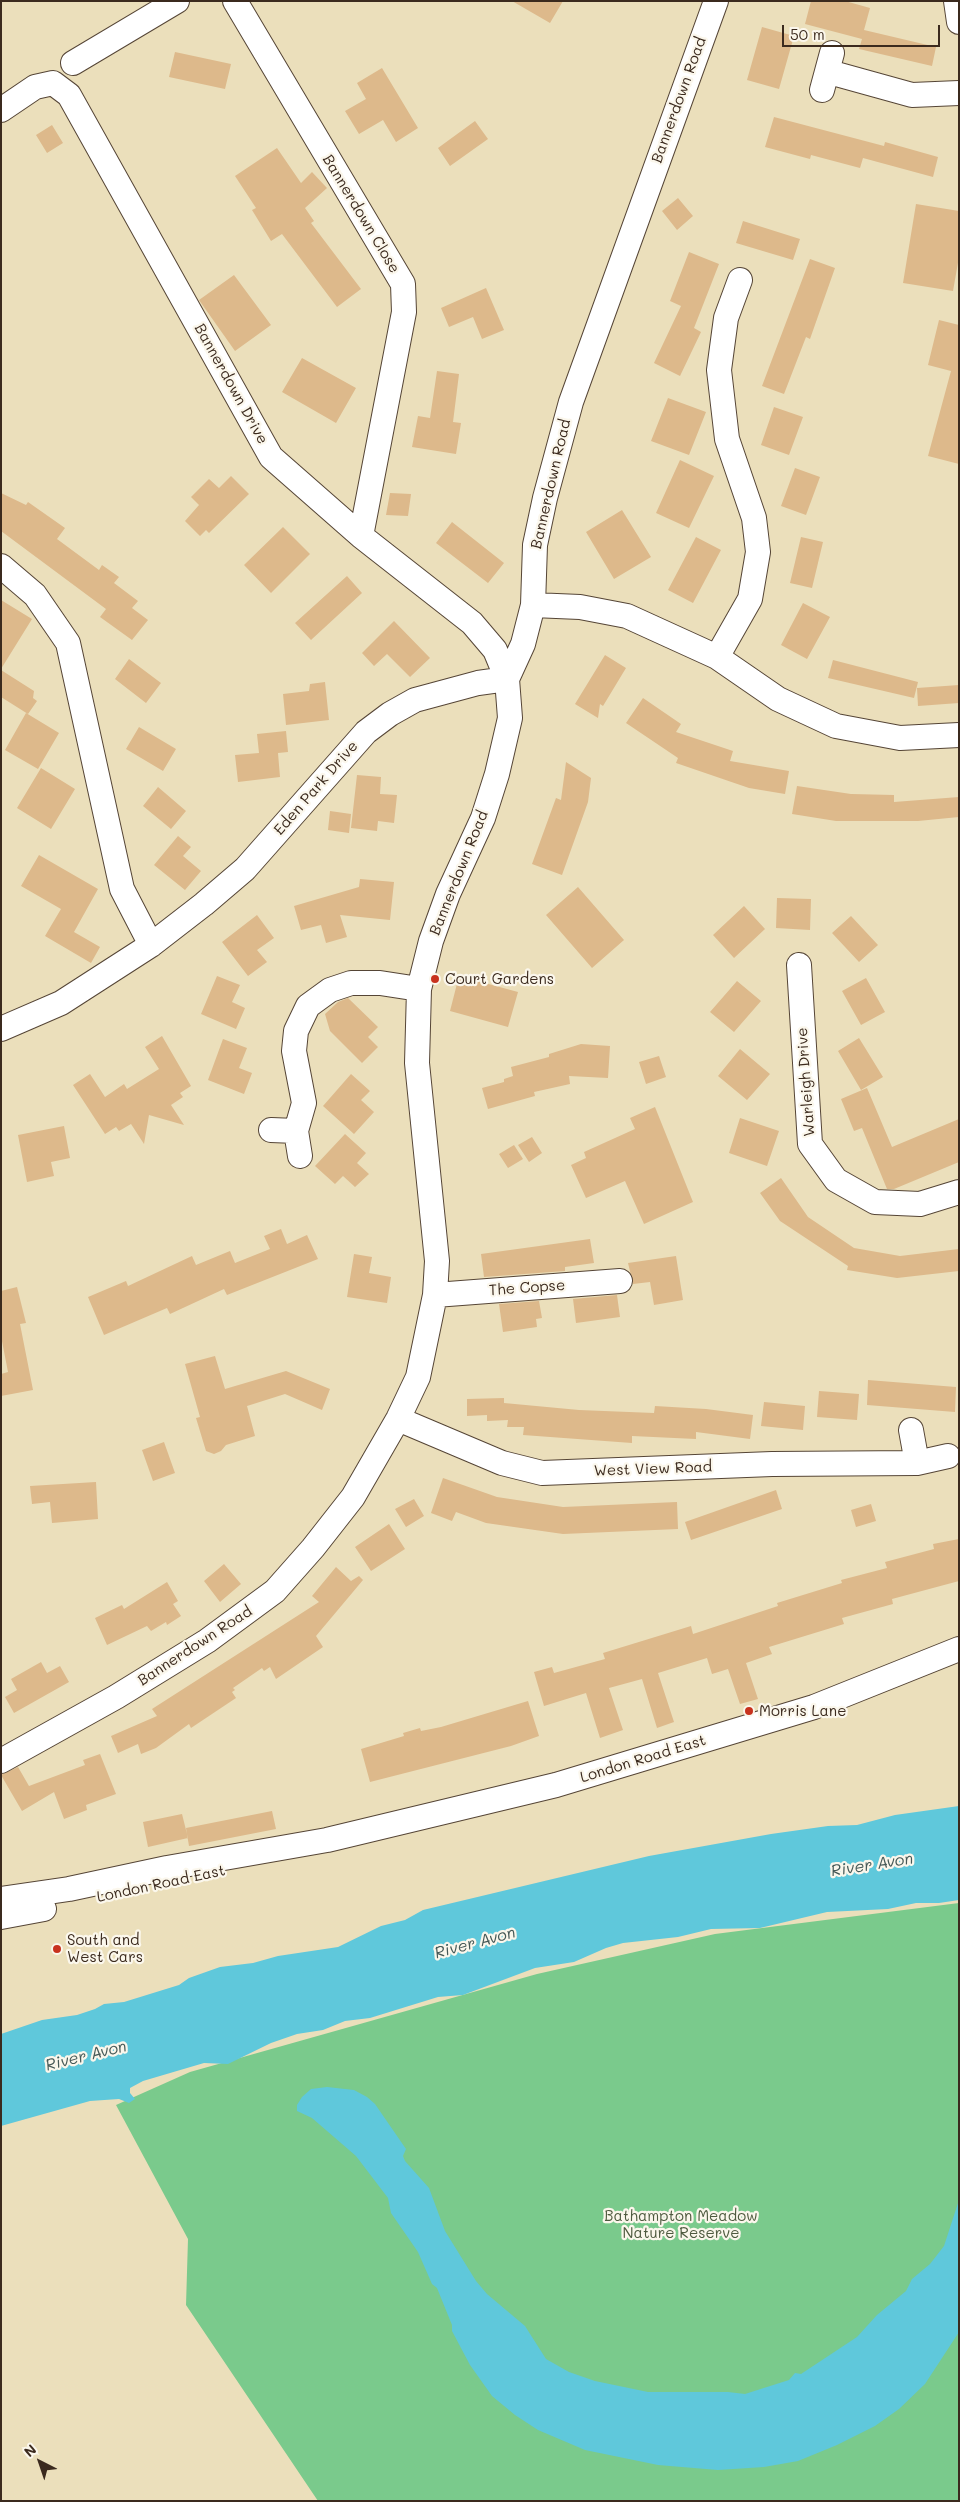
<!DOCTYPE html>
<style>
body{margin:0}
#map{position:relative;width:960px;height:2502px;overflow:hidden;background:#ebdfbb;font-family:Mali,sans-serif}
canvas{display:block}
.frame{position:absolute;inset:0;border:2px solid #3b2a1e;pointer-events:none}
.north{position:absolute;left:15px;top:2437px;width:50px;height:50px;-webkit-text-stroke:4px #fbf7ec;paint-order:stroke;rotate:319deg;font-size:14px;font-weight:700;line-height:20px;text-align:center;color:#3b2a1e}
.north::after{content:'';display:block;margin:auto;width:18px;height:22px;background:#3b2a1e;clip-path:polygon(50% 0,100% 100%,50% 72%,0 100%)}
.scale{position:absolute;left:782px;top:25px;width:158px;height:22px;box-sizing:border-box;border:2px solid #3b2a1e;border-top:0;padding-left:6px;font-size:15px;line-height:18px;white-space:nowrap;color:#3b2a1e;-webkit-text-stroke:4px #fbf7ec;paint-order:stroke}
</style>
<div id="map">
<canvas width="960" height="2502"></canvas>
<div class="frame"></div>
<div class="north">N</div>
<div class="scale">50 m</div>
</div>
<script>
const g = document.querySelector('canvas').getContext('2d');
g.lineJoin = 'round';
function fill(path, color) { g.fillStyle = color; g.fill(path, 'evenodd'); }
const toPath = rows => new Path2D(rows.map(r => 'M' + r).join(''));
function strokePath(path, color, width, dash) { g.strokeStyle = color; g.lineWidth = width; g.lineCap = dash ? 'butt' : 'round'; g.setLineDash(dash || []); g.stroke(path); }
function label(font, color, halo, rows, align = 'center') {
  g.font = font + ' Mali,sans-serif'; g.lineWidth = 4.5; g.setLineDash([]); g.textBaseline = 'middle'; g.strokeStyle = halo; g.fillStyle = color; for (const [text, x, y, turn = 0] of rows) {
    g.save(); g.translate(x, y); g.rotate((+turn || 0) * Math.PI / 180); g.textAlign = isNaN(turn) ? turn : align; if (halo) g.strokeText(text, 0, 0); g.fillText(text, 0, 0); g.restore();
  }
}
const green = toPath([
 [959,1903,959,2501,318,2501,186,2305,188,2239,116,2105,190,2072,537,1974,715,1934]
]);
const water = toPath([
 [959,1806,959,1900,939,1903,916,1903,888,1909,827,1912,760,1928,711,1929,678,1937,623,1943,606,1948,574,1962,535,1968,463,1995,438,1997,370,2018,345,2021,323,2030,297,2034,271,2043,228,2064,204,2063,143,2081,130,2088,130,2093,135,2099,129,2103,119,2099,90,2101,1,2126,1,2034,42,2020,77,2015,95,2009,104,2004,124,2002,179,1985,189,1978,220,1967,253,1963,278,1956,338,1947,381,1926,405,1920,423,1910,649,1856,771,1834,828,1826,857,1825,895,1815],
 [327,2087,354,2090,367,2097,375,2104,406,2149,403,2156,405,2161,429,2188,445,2231,476,2281,487,2294,525,2326,546,2359,569,2372,595,2381,648,2392,728,2392,745,2394,789,2380,795,2373,801,2374,857,2337,877,2315,906,2291,912,2279,930,2264,944,2246,959,2200,959,2332,925,2384,899,2409,875,2426,837,2445,798,2461,764,2467,718,2470,658,2465,585,2450,538,2430,515,2415,492,2396,470,2365,452,2331,452,2325,437,2288,432,2284,418,2252,391,2213,388,2198,356,2156,312,2118,297,2111,297,2105,302,2097,311,2089]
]);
const building = toPath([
 [512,1,563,1,550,23],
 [811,1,845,1,870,8,864,30,936,47,932,66,859,49,862,39,805,24],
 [762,27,794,36,779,89,747,80],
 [175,52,231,64,225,89,169,77],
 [382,68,418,128,396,142,383,120,359,134,345,111,366,99,357,83],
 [774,117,884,146,885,142,938,157,933,177,863,158,860,168,811,155,810,159,765,147],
 [475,121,488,139,450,166,438,148],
 [52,125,63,143,47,153,36,135],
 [277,148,301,183,312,172,327,188,305,208,314,221,311,223,361,289,337,307,282,234,271,241,252,210,256,208,235,176],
 [678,198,693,216,677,230,662,211],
 [916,204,959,211,959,257,953,291,903,283],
 [743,221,800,239,793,260,736,243],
 [689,252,719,264,694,328,701,332,680,376,654,363,681,306,670,301],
 [810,259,835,268,810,339,806,337,784,394,762,386],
 [234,275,271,325,235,351,199,300],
 [486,288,504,330,482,339,473,317,449,327,441,308],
 [939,320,959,325,959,464,928,456,951,371,928,365],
 [302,358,356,388,336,423,282,392],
 [437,371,459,374,453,422,461,423,456,454,412,447,418,416,430,418],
 [668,398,706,412,689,455,651,441],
 [774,407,803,417,789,455,761,445],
 [680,460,714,476,689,528,656,513],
 [795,468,820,477,806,515,781,506],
 [231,476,249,494,209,533,206,530,200,536,185,521,199,505,191,497,209,479,219,488],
 [1,493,26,505,28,502,65,528,57,539,99,570,102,565,119,577,114,583,138,601,132,608,148,620,132,640,100,617,106,609,1,531],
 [390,493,411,494,408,516,386,515],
 [622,510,651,557,614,579,586,532],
 [452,522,504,563,488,583,436,543],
 [283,527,310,554,271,593,244,565],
 [696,537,721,550,693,603,668,590],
 [801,537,823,542,812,588,790,583],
 [347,576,362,593,311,640,295,623],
 [1,600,32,619,1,669],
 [803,603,830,617,807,659,781,645],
 [394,621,430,658,410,677,387,654,374,666,362,653],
 [605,655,626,668,603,706,600,704,598,718,575,704],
 [129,659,161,683,146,703,115,679],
 [833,660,918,682,914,698,828,678],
 [1,670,34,691,33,698,37,701,28,714,1,697],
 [325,682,329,720,286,725,283,694,309,691,310,684],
 [959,685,959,703,918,706,917,688],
 [643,698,681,724,676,732,733,751,730,761,789,771,785,794,749,788,676,763,678,758,626,723],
 [26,713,59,733,38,769,5,750],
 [139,727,176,749,163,771,126,749],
 [286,731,288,752,278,753,280,777,238,782,235,755,259,753,257,734],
 [566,762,591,778,588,802,562,875,532,864,556,798,561,800],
 [41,768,75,789,51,829,17,808],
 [357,775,381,777,380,794,397,795,394,823,378,821,377,831,351,828],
 [797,786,851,794,894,795,894,802,959,797,959,817,918,821,836,821,792,814],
 [158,787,186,811,171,829,143,806],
 [330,811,351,814,349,833,328,830],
 [178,836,191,847,183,856,201,871,185,890,154,865],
 [39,855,98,889,74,932,100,947,91,963,45,936,61,909,21,886],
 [360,879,394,882,390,920,340,915,347,937,326,943,321,925,301,930,294,906,359,887],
 [578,887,624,940,592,968,546,915],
 [777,898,811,899,810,930,776,928],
 [744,906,765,929,734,958,713,935],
 [257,915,274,938,257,950,267,962,248,976,222,942],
 [851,916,878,945,859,962,832,933],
 [217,976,240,985,232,1002,245,1008,236,1029,201,1014],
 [459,976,518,992,508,1027,450,1011],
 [866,978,885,1012,861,1025,842,991],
 [737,981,761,1001,734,1032,710,1012],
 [348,998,378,1027,368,1037,378,1047,362,1063,330,1031,325,1014,338,1002],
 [162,1036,191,1086,180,1093,183,1097,171,1105,184,1125,149,1115,144,1144,131,1124,119,1131,116,1127,105,1134,73,1085,90,1074,105,1097,124,1084,127,1089,159,1069,145,1047],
 [859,1038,883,1077,861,1090,838,1051],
 [223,1039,247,1048,239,1068,252,1073,244,1094,208,1080],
 [581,1044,610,1046,608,1078,569,1076,570,1084,534,1092,535,1096,488,1109,482,1088,504,1082,504,1079,513,1076,511,1067,549,1057,549,1054],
 [740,1049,770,1074,747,1100,718,1076],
 [659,1056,666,1077,646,1084,639,1062],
 [351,1074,370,1091,361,1100,374,1112,354,1134,323,1106],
 [867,1088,892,1147,959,1119,959,1162,894,1189,887,1189,862,1128,854,1131,841,1099],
 [655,1107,693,1202,644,1224,625,1181,586,1198,571,1165,586,1158,584,1152,635,1129,630,1118],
 [740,1118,779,1131,767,1166,729,1153],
 [64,1126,70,1158,51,1162,54,1176,27,1182,18,1135],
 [345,1134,366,1153,357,1163,369,1174,355,1187,343,1176,335,1184,315,1166],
 [532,1137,542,1153,529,1162,518,1145],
 [514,1145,523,1159,508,1168,499,1154],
 [781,1178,808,1217,854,1248,900,1256,959,1249,959,1271,897,1278,847,1270,848,1266,780,1221,760,1193],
 [281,1229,287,1244,307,1235,318,1259,227,1295,224,1289,170,1314,167,1308,104,1335,88,1297,126,1281,128,1286,192,1256,196,1265,230,1251,235,1263,270,1249,264,1236],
 [590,1239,594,1263,565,1267,565,1271,484,1277,481,1254],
 [354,1254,372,1257,369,1273,391,1277,387,1303,347,1297],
 [676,1256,683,1300,654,1305,650,1282,633,1284,628,1263],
 [17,1287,26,1323,20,1324,33,1390,1,1396,1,1374,8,1372,1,1336,1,1291],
 [617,1295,620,1317,576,1323,573,1299],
 [539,1301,542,1318,536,1319,537,1327,503,1332,499,1304],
 [215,1356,225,1389,286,1371,330,1389,322,1410,285,1394,247,1406,255,1436,226,1445,221,1451,214,1454,206,1451,196,1418,200,1417,185,1364],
 [868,1380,956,1387,955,1412,867,1405],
 [819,1391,859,1394,857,1420,817,1417],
 [504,1398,504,1403,579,1410,654,1413,655,1406,706,1409,753,1415,750,1439,696,1432,696,1439,632,1436,632,1443,523,1435,524,1427,507,1427,508,1420,487,1421,487,1415,467,1416,467,1399],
 [764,1402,805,1406,803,1430,761,1426],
 [164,1442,175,1473,153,1481,142,1450],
 [443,1478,497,1497,563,1507,677,1502,678,1529,563,1534,486,1523,456,1512,452,1521,431,1513],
 [96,1482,98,1519,52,1523,50,1502,32,1504,30,1486],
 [776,1490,782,1509,691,1540,685,1522],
 [414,1499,424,1516,406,1527,395,1509],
 [871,1504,876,1521,856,1527,851,1510],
 [389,1524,405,1549,371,1571,355,1547],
 [959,1539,959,1581,892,1599,893,1604,842,1618,844,1624,769,1647,772,1654,746,1663,758,1699,740,1704,728,1669,712,1674,707,1658,658,1673,674,1722,657,1728,642,1679,609,1688,623,1730,600,1738,586,1693,544,1706,534,1672,552,1667,554,1673,605,1659,603,1653,691,1626,693,1634,778,1606,777,1603,842,1583,841,1580,887,1568,885,1562,934,1549,933,1544],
 [224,1564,241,1584,220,1602,204,1581],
 [336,1567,351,1581,359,1576,363,1580,316,1636,323,1647,276,1679,270,1667,264,1671,262,1668,233,1688,235,1690,232,1692,236,1698,191,1728,189,1724,156,1748,141,1754,138,1744,118,1753,111,1736,157,1716,152,1709,319,1602,312,1596],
 [167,1582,178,1601,173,1604,181,1616,167,1625,166,1622,151,1631,147,1626,107,1645,95,1618,122,1605,124,1609],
 [41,1662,47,1673,60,1666,69,1682,14,1713,5,1697,17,1690,11,1679],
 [528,1701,539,1736,511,1746,370,1782,361,1749,404,1736,403,1733,420,1728,421,1731,441,1727],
 [100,1754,116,1794,86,1805,87,1810,64,1819,54,1792,22,1811,1,1775,18,1767,29,1786,85,1765,83,1760],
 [272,1811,276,1829,189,1846,186,1828],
 [182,1814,188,1838,148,1847,143,1822]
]);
const minor = toPath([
 [235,1,403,284,404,312,361,536],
 [956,1,959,22],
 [73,63,177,1],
 [829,72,912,95,959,93],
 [822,90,832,53],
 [1,110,35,87,53,83,69,95,271,457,361,536,472,623,495,650,507,679],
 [1,566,35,595,68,643,122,889,151,945],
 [533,605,580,607,627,616,717,657,778,699,836,726,900,738,959,735],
 [717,657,750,599,758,552,754,518,727,439,719,370,726,318,740,280],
 [799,965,810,1144,836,1180,875,1202,920,1204,959,1192],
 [1,1029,61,1003,151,945,204,904,245,869,366,732,390,714,415,700,478,683,507,679],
 [271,1130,296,1131],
 [300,1156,296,1131,304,1103,294,1051,296,1031,308,1006,330,990,351,983,380,983,419,989],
 [435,1295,620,1281],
 [398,1419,502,1463,542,1473,772,1464,917,1463,948,1456],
 [911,1430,917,1463],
 [1,1761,116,1697,207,1641,275,1591,313,1548,353,1497,398,1419,418,1377,435,1295,437,1261,417,1063,419,989,431,941,448,894,483,818,497,774,510,718,507,679,523,644,533,605,535,545,545,498,571,402,716,1],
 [1,1899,69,1889,167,1868,327,1840,556,1785,814,1707,959,1649],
 [1,1917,44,1909]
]);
const markers = [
 [435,979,5,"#c8321e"],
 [749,1711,5,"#c8321e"],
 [57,1949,5,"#c8321e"]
];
const streetNames = [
 ["Bannerdown Road",679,100,-70],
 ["Bannerdown Close",361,214,59],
 ["Bannerdown Drive",231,384,61],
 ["Bannerdown Road",551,484,-77],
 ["Eden Park Drive",316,788,-49],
 ["Bannerdown Road",459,873,-68],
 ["Warleigh Drive",806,1082,-94],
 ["The Copse",527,1288,-4],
 ["West View Road",653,1469,-2],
 ["Bannerdown Road",195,1646,-33],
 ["London Road East",643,1759,-17],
 ["London Road East",161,1884,-12]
];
const poiNames = [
 ["Court Gardens",445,979],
 ["Morris Lane",759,1711],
 ["South and",67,1940],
 ["West Cars",67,1957]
];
const parkNames = [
 ["Bathampton Meadow",681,2216],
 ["Nature Reserve",681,2233]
];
const waterNames = [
 ["River Avon",872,1865,-9],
 ["River Avon",475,1943,-15],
 ["River Avon",86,2056,-14]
];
fill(green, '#7aca8c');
fill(water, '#5fc8db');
fill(building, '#ddb98b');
strokePath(minor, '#554536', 26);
strokePath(minor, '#fff', 24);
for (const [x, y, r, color] of markers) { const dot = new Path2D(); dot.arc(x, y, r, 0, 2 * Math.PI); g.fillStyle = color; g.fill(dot); strokePath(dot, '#fbf7ec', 2); }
label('15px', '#3b2a1e', '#fbf7ec', streetNames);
label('15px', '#3b2a1e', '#fbf7ec', poiNames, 'left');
label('15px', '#4e5a3f', '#fbf7ec', parkNames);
label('italic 16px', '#465957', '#fbf7ec', waterNames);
</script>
